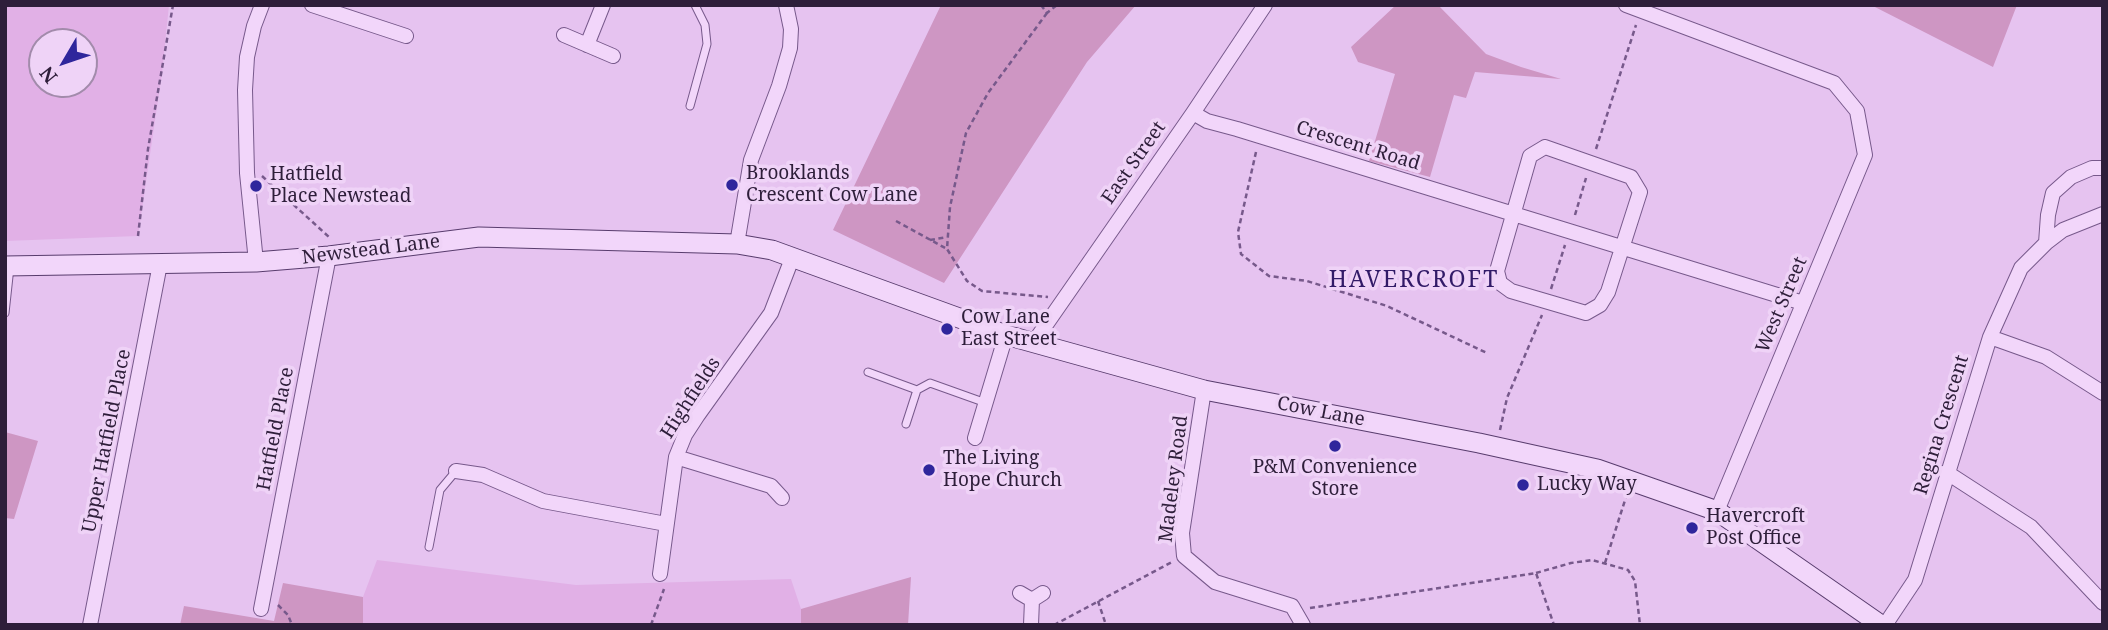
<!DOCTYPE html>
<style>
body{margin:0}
#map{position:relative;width:2108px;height:630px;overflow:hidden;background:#e6c3f0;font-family:"Noto Serif",serif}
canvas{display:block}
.frame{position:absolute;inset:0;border:7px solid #2e1e3a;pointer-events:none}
.north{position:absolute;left:28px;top:28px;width:70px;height:70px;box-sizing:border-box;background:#efd3f7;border:2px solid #a28bab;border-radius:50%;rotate:231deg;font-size:19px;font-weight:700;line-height:28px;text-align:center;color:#2e1e3a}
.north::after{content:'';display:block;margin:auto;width:24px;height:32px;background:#2f269c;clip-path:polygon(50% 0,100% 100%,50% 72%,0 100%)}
</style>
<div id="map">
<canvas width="2108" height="630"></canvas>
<div class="frame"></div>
<div class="north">N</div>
</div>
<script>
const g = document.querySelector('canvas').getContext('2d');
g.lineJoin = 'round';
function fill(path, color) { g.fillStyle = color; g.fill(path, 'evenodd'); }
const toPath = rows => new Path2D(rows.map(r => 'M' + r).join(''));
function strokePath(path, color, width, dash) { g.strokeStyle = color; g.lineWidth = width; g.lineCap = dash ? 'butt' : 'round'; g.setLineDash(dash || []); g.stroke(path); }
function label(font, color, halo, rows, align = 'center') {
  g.font = font + ' "Noto Serif",serif'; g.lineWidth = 7; g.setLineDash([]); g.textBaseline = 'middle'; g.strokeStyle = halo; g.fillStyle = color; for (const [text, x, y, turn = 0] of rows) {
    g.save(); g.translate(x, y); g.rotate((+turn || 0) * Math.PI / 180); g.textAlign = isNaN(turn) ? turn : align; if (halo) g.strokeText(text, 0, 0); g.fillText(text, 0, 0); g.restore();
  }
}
const farmland = toPath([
 [5,5,169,5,162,73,138,236,5,241],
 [42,42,84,42,84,84,42,84],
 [377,560,576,585,791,579,801,609,801,625,363,625,363,597]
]);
const green = toPath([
 [941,5,1136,5,1087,62,944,283,833,230],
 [1396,5,1438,5,1486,54,1521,67,1561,79,1475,72,1466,98,1454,95,1430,177,1369,161,1395,74,1358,62,1351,47],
 [1871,5,2017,5,1993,67],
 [5,432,38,441,14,519,5,518],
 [911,577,908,625,801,625,801,609],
 [283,583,363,597,363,625,180,625,184,606,274,621]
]);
const path = toPath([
 [1041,5,1047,13,1057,5],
 [1047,13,988,93,966,133,950,207,947,249,967,281,982,291,1048,297],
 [1596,149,1636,25],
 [1256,152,1238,232,1241,254,1269,276,1307,281,1387,306,1487,353],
 [262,176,329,237],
 [1575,215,1586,178],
 [896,221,947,249],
 [138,236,148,149,173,5],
 [930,240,947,237],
 [1551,289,1565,245],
 [1500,430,1507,398,1542,315],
 [1605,563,1626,497],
 [1536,573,1571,563,1592,560,1628,570,1635,581,1640,625],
 [1098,601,1106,625],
 [278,605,288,615,292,625],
 [1310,608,1536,573,1554,625],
 [651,625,664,589],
 [1054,625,1172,562]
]);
const lane = toPath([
 [690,106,707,44,705,25,695,5],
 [5,313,10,267],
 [868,372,917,390,906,424],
 [917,390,930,383,986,403],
 [429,547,440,490,456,471]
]);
const street = toPath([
 [312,5,406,36],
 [1626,5,1834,83,1857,111,1865,155,1717,511],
 [564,35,613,56],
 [587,45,603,5],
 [1193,113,1207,121,1237,129,1803,303],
 [1545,147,1631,177,1640,192,1608,292,1600,305,1586,313,1511,291,1500,283,1497,271,1530,156,1545,147],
 [2046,243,2048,215,2053,193,2071,177,2092,168,2103,168],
 [737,244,751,160,779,86,790,48,791,29,786,5],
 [256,262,247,173,245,90,247,57,254,26,262,5],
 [1990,337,2046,357,2103,393],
 [1034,342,1193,113,1265,5],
 [1204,390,1182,533,1184,556,1215,582,1292,606,1303,625],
 [975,438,1006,335],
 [676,457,771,486,782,498],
 [456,471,483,475,543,501,666,524],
 [1946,472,2031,527,2103,603],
 [660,574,676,457,685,435,698,415,771,313,793,256],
 [1020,593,1032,600,1043,593],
 [261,609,329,256],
 [90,625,160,264],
 [1031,625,1032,600],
 [1885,625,1915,580,1990,337,2021,268,2046,243,2063,230,2103,214]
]);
const secondary = toPath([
 [5,266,256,262,329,256,479,237,737,244,772,250,1006,335,1204,390,1479,443,1597,469,1717,511,1881,625]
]);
const markers = [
 [732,185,7,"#2f269c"],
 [256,186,7,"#2f269c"],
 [947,329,7,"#2f269c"],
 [1335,446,7,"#2f269c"],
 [929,470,7,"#2f269c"],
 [1523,485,7,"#2f269c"],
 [1692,528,7,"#2f269c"]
];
const streetNames = [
 ["Crescent Road",1358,146,17],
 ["East Street",1134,163,-55],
 ["Newstead Lane",371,250,-7],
 ["West Street",1782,305,-67],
 ["Highfields",691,398,-57],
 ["Cow Lane",1321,412,11],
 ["Regina Crescent",1942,425,-73],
 ["Hatfield Place",276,429,-79],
 ["Upper Hatfield Place",107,441,-79],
 ["Madeley Road",1174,479,-83]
];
const poiNames = [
 ["Brooklands",746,174],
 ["Crescent Cow Lane",746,196],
 ["Hatfield",270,175],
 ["Place Newstead",270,197],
 ["Cow Lane",961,318],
 ["East Street",961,340],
 ["The Living",943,459],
 ["Hope Church",943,481],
 ["P&M Convenience",1335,468,"center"],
 ["Store",1335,490,"center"],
 ["Lucky Way",1537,485],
 ["Havercroft",1706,517],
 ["Post Office",1706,539]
];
const quarterNames = [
 ["HAVERCROFT",1414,280]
];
fill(farmland, '#e1b0e6');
fill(green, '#ce96c3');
strokePath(lane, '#77598b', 9);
strokePath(street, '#77598b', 16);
strokePath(secondary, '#583c6d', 21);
strokePath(path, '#77598b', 2.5, [5, 3.5]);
strokePath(lane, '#f2d6fa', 7);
strokePath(street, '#f2d6fa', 14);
strokePath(secondary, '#f2d6fa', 19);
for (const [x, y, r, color] of markers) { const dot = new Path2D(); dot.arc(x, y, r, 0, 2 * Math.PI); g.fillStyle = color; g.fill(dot); strokePath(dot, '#efd3f7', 2.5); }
label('19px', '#2e1e3a', '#efd3f7', streetNames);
label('19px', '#2e1e3a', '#efd3f7', poiNames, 'left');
g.letterSpacing = '2px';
label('23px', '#321b68', '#efd3f7', quarterNames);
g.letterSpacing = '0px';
</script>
